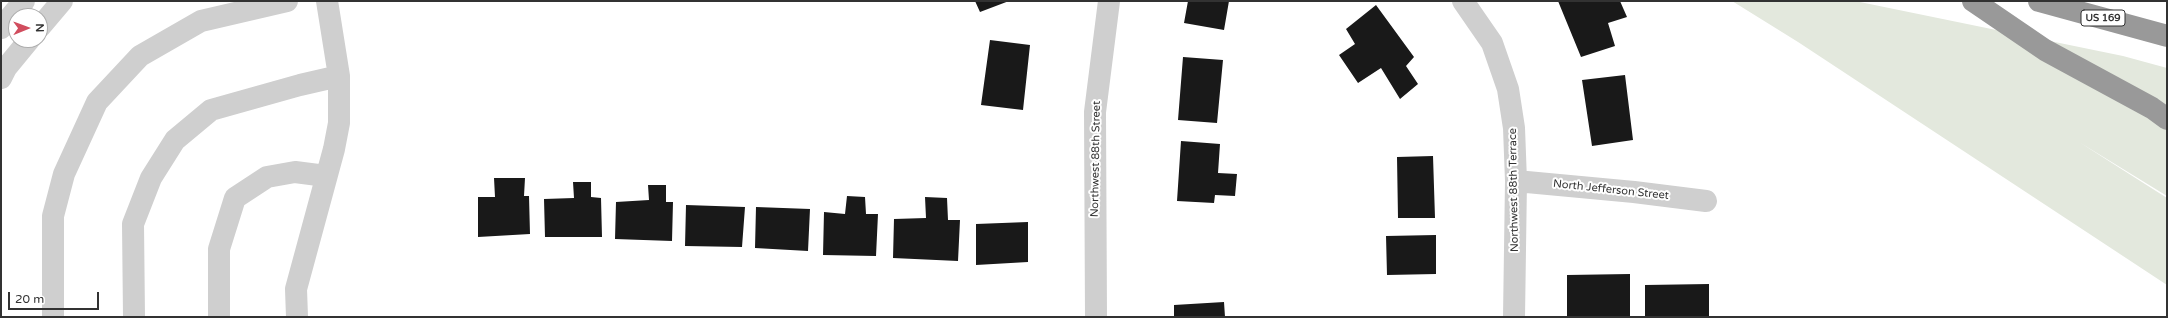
<!DOCTYPE html>
<style>
body{margin:0}
#map{position:relative;width:2168px;height:318px;overflow:hidden;background:#fff;font-family:"Varela Round",sans-serif}
canvas{display:block}
.frame{position:absolute;inset:0;border:2px solid #323232;pointer-events:none}
.north{position:absolute;left:8px;top:8px;width:40px;height:40px;box-sizing:border-box;background:#fff;border:1px solid #adadad;border-radius:50%;rotate:89deg;font-size:11px;font-weight:700;line-height:16px;text-align:center;color:#323232}
.north::after{content:'';display:block;margin:auto;width:14px;height:18px;background:#d14d5e;clip-path:polygon(50% 0,100% 100%,50% 72%,0 100%)}
.scale{position:absolute;left:8px;top:292px;width:91px;height:18px;box-sizing:border-box;border:2px solid #323232;border-top:0;padding-left:5px;font-size:12px;line-height:14px;white-space:nowrap;color:#323232;-webkit-text-stroke:3px #fff;paint-order:stroke}
</style>
<div id="map">
<canvas width="2168" height="318"></canvas>
<div class="frame"></div>
<div class="north">N</div>
<div class="scale">20 m</div>
</div>
<script>
const g = document.querySelector('canvas').getContext('2d');
g.lineJoin = 'round';
function fill(path, color) { g.fillStyle = color; g.fill(path, 'evenodd'); }
const toPath = rows => new Path2D(rows.map(r => 'M' + r).join(''));
function strokePath(path, color, width, dash) { g.strokeStyle = color; g.lineWidth = width; g.lineCap = dash ? 'butt' : 'round'; g.setLineDash(dash || []); g.stroke(path); }
function label(font, color, halo, rows, align = 'center') {
  g.font = font + ' "Varela Round",sans-serif'; g.lineWidth = 4; g.setLineDash([]); g.textBaseline = 'middle'; g.strokeStyle = halo; g.fillStyle = color; for (const [text, x, y, turn = 0] of rows) {
    g.save(); g.translate(x, y); g.rotate((+turn || 0) * Math.PI / 180); g.textAlign = isNaN(turn) ? turn : align; if (halo) g.strokeText(text, 0, 0); g.fillText(text, 0, 0); g.restore();
  }
}
const green = toPath([
 [1732,1,1855,1,2123,56,2167,68,2167,196,2079,142,2167,198,2167,285,1798,42]
]);
const building = toPath([
 [975,1,1009,1,980,12],
 [1188,1,1229,1,1224,30,1184,23],
 [1558,1,1620,1,1627,17,1608,23,1615,46,1581,57],
 [1376,5,1414,57,1406,66,1418,84,1400,99,1381,68,1358,83,1339,55,1355,44,1346,29],
 [990,40,1030,45,1023,110,981,105],
 [1183,57,1223,60,1217,123,1178,120],
 [1625,75,1633,140,1592,146,1582,80],
 [1181,141,1220,144,1218,173,1237,174,1235,196,1215,195,1214,203,1177,201],
 [1433,156,1435,218,1398,218,1397,157],
 [494,178,525,178,524,196,529,196,530,234,478,237,478,197,495,197],
 [573,182,591,182,591,197,601,198,602,237,545,237,544,199,574,198],
 [648,185,666,185,666,202,673,202,672,241,615,239,616,202,649,200],
 [847,196,865,197,866,214,878,214,876,256,823,255,824,212,845,214],
 [925,197,947,198,948,220,960,220,958,261,893,258,894,219,926,218],
 [686,205,745,207,742,247,685,246],
 [756,207,810,209,808,251,755,248],
 [1028,222,1028,262,976,265,976,224],
 [1436,235,1436,274,1387,275,1386,236],
 [1630,274,1630,317,1567,317,1567,275],
 [1709,284,1709,317,1645,317,1645,285],
 [1224,302,1225,317,1174,317,1174,305]
]);
const minor = toPath([
 [1463,1,1492,43,1508,89,1514,128,1516,181,1514,317],
 [40,27,62,1],
 [1,28,24,1],
 [1,78,6,68,29,40],
 [1516,181,1634,192,1706,201],
 [53,317,53,216,64,174,97,102,140,56,201,21,287,1],
 [134,317,133,224,151,178,175,140,211,110,300,85,339,76],
 [219,317,219,249,235,198,267,177,295,172,326,176],
 [297,317,296,289,334,149,339,123,339,76,327,1],
 [1096,317,1095,112,1109,1]
]);
const highway = toPath([
 [1973,1,2045,50,2152,108,2167,119],
 [2039,1,2167,36]
]);
const shields = [
 [2103,18,44]
];
const shieldNames = [
 ["US 169",2103,18]
];
const streetNames = [
 ["Northwest 88th Street",1096,159,-89],
 ["Northwest 88th Terrace",1514,190,-91],
 ["North Jefferson Street",1611,190,6]
];
fill(green, '#e3e8dd');
fill(building, '#191919');
strokePath(minor, '#cfcfcf', 22);
strokePath(highway, '#999', 22);
for (const [x, y, w] of shields) { const box = new Path2D(); box.roundRect(x - w / 2, y - 8, w, 16, 3); g.fillStyle = '#fff'; g.fill(box); strokePath(box, '#323232', 1); }
label('bold 10px', '#323232', null, shieldNames);
label('11px', '#323232', '#fff', streetNames);
</script>
